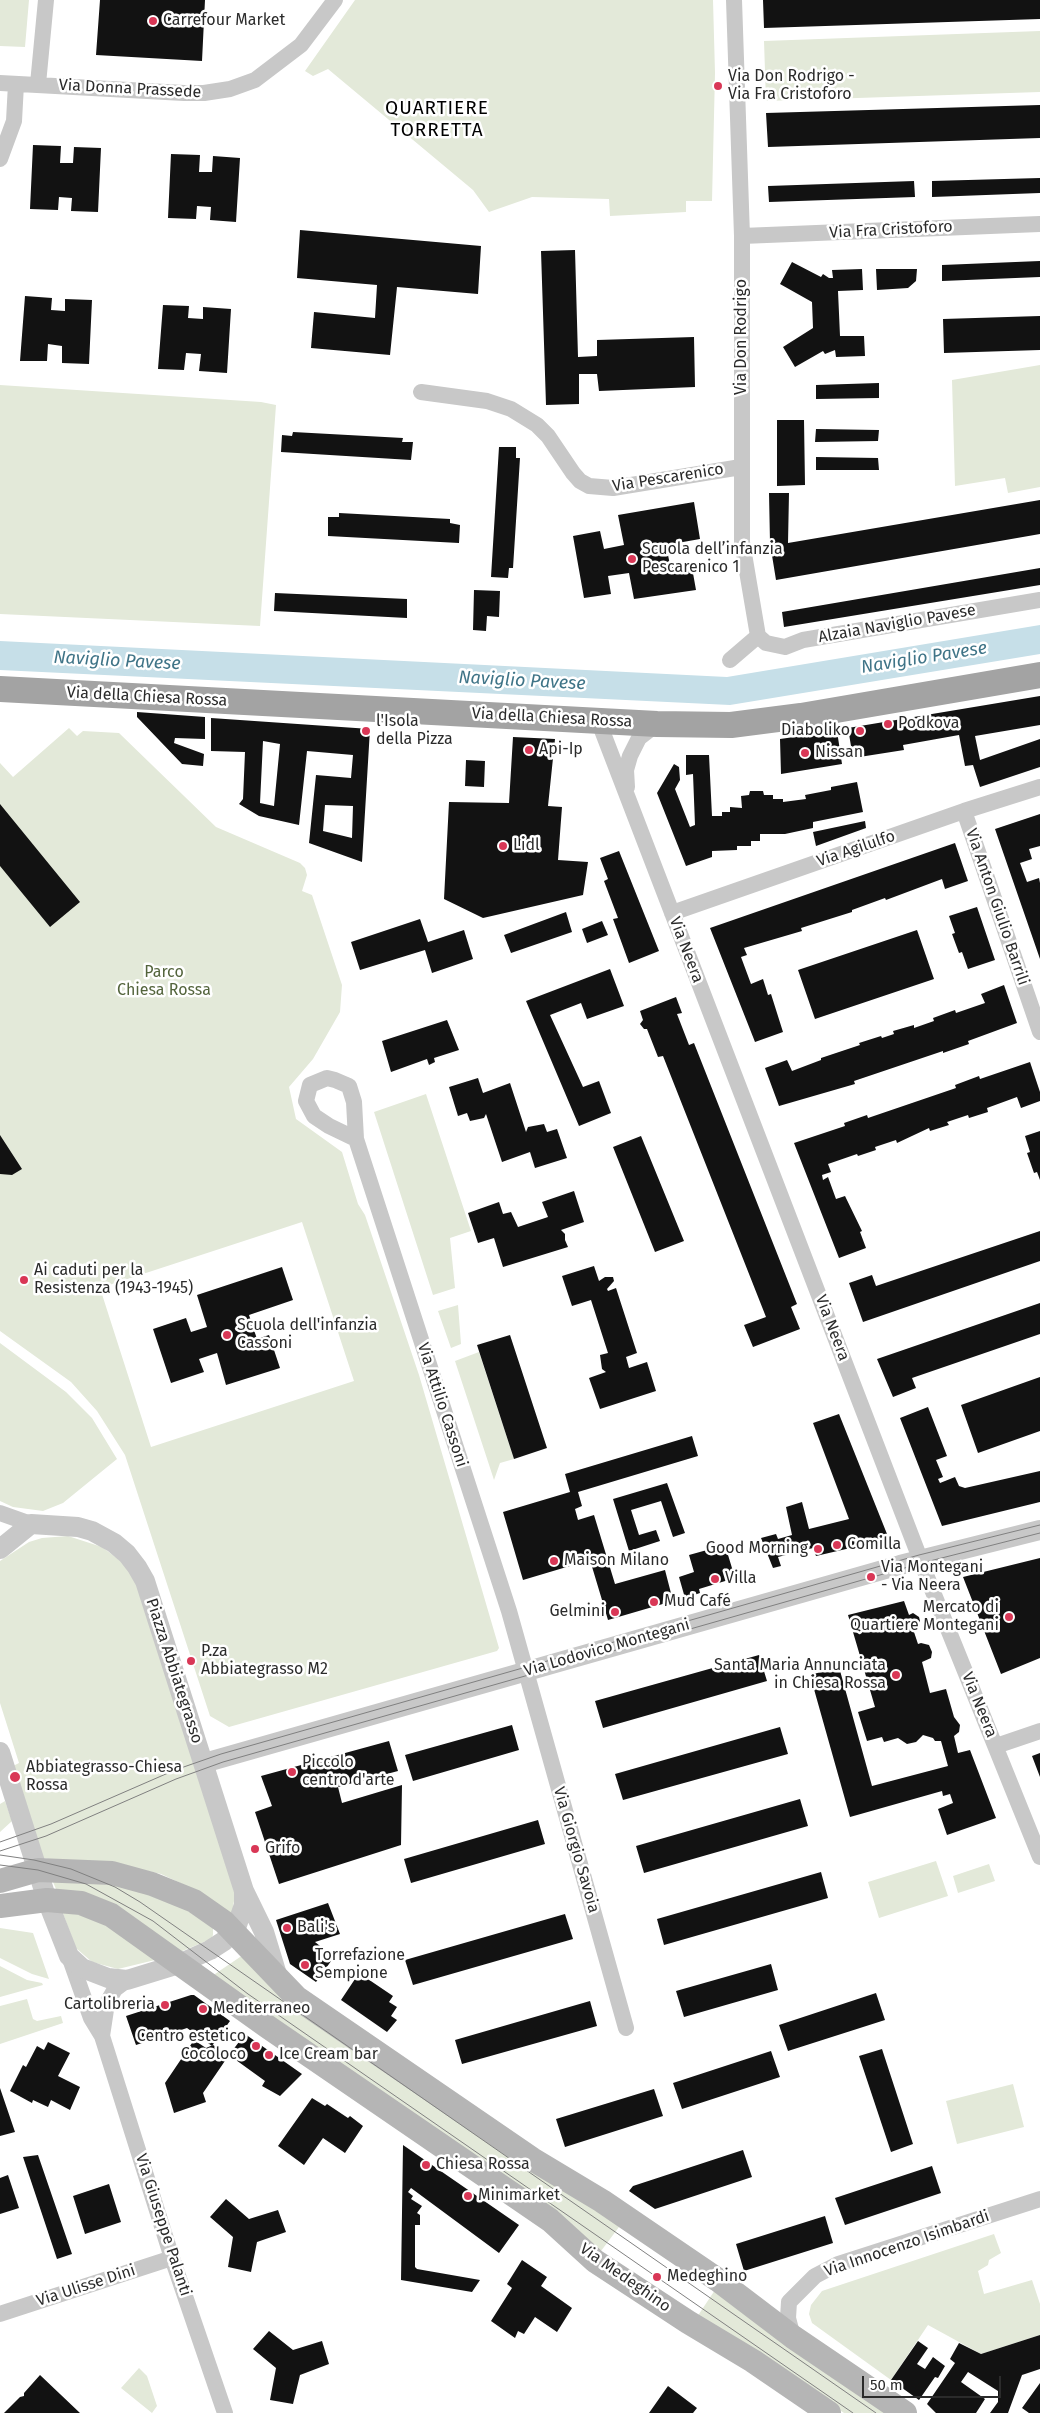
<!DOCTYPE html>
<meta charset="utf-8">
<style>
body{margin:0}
#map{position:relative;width:1040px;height:2413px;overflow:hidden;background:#fff;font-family:"Fira Sans",sans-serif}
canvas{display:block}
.scale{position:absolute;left:862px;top:2376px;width:139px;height:22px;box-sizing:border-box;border:2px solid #2b2b2b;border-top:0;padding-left:6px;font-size:15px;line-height:18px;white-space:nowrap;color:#2b2b2b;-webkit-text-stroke:4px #fff;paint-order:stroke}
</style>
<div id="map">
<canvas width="1040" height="2413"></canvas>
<div class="scale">50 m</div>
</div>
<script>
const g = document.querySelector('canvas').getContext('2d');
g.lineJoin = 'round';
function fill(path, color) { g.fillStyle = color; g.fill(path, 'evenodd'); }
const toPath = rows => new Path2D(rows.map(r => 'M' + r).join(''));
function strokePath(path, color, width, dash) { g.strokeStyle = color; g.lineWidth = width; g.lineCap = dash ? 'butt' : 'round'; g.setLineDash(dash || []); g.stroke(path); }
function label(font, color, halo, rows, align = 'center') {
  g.font = font + ' "Fira Sans",sans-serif'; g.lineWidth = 5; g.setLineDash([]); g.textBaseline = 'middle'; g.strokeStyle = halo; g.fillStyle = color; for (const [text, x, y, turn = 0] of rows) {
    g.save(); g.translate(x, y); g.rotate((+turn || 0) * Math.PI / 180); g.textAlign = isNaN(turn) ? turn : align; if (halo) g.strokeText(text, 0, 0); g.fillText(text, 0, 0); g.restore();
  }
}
const green = toPath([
 [0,0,29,0,25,47,0,46],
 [355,0,713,0,715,73,712,201,686,201,686,212,610,216,609,199,532,197,489,212,473,190,328,69,313,76,305,71],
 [1040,31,1040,92,766,101,764,41],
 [1040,365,1040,487,1008,493,1005,478,955,486,952,380],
 [0,385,261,402,276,405,260,626,0,614],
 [69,728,77,736,83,731,119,733,216,827,300,863,305,868,307,875,302,891,312,895,342,985,340,1012,313,1059,289,1087,296,1119,342,1152,358,1204,365,1215,419,1375,499,1648,497,1651,229,1727,210,1716,125,1455,97,1411,71,1382,0,1331,0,763,13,777],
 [302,1222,354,1381,151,1447,100,1288],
 [426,1094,471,1231,450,1238,455,1288,433,1295,374,1112],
 [458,1305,461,1344,451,1348,438,1311],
 [0,1343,66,1392,92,1418,117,1459,63,1503,43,1511,13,1507,0,1501],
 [479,1352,514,1459,500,1463,494,1480,455,1361],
 [68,1536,102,1547,122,1562,137,1582,235,1894,232,1915,191,1888,161,1874,108,1862,62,1861,43,1858,13,1766,19,1763,0,1703,0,1561,29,1542,42,1538],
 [5,1801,12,1821,0,1832,0,1804],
 [936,1861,948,1896,879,1918,868,1882],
 [989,1864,995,1881,958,1893,953,1876],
 [53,1882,112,1882,172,1901,213,1927,213,1935,211,1939,180,1952,56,1889],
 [62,1911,95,1917,155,1960,118,1969,92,1962,76,1948],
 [0,1928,33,1933,49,1979,32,1974,0,1958],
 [243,1955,622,2223,601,2251,212,1976],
 [0,1966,27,1980,42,1983,43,1985,0,1997],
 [27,1999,33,2019,37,2021,61,2016,63,2023,0,2044,0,2006],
 [1013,2084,1024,2127,957,2144,946,2101],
 [994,2234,1001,2253,989,2260,988,2265,978,2271,984,2294,1032,2280,1040,2304,1040,2335,981,2354,928,2325,891,2380,812,2323,809,2314,811,2305,822,2291],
 [717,2287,887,2413,844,2413,753,2350,697,2317],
 [139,2368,147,2376,157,2406,152,2413,121,2388]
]);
const water = toPath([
 [1040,625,1040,654,730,705,0,670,0,641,727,677]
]);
const building = toPath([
 [100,0,205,0,202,61,96,55],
 [763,0,1040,0,1040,19,764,28],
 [1040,105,1040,138,768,147,766,113],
 [33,145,61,146,60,163,73,163,74,147,101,148,98,212,71,211,72,198,59,197,58,210,30,209],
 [171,154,200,155,199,172,212,172,213,156,240,158,236,222,210,220,211,207,197,206,196,219,168,218],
 [1040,178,1040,193,932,197,932,181],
 [914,181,915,197,769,202,768,186],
 [300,230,481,246,478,294,397,287,390,355,311,348,314,312,375,318,377,285,297,278],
 [575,250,578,357,597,356,597,340,694,337,695,387,599,391,597,374,579,374,579,404,546,405,541,251],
 [1040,261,1040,277,942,281,942,265],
 [792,262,821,277,823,274,829,278,833,278,832,270,862,269,863,290,838,291,840,336,864,336,865,356,836,357,835,350,825,354,823,351,795,367,783,347,813,328,812,302,780,284],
 [876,269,917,269,916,281,908,288,877,290],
 [25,296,52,298,51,310,65,311,65,299,92,300,89,364,62,363,62,346,48,344,47,361,20,361],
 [163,305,189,306,188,318,203,319,203,307,231,309,227,373,199,371,201,354,186,353,184,370,158,369],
 [1040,316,1040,350,944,353,943,319],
 [879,383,879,398,816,399,816,385],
 [777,420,804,420,805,485,777,486],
 [816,429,879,430,878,441,815,442],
 [293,432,403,438,402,442,413,442,411,460,281,452,282,435,292,436],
 [499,447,516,447,516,458,520,458,513,568,509,568,508,578,491,577],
 [816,457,878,458,879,470,816,470],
 [769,493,789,493,788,543,1040,500,1040,534,776,580,770,543],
 [694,502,700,539,666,545,670,565,691,562,696,590,634,599,629,573,608,576,611,594,584,598,573,536,600,531,604,549,624,545,618,515],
 [339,513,450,519,450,523,460,525,459,543,328,536,328,517,339,517],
 [1040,568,1040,585,784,627,782,612],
 [474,590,500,591,499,617,487,616,486,631,473,630],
 [275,593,407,599,407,618,274,611],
 [1040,696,1040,725,975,736,980,760,1040,739,1040,767,980,787,973,765,965,766,959,735,903,745,904,750,853,758,848,728],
 [137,712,205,717,205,739,175,738,174,743,204,754,203,766,182,764,137,717],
 [211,718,370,729,362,862,309,843,316,775,351,778,353,755,307,751,299,825,259,816,239,804,243,799,245,752,211,751],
 [263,741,280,744,274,806,260,803],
 [325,805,353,806,352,838,323,831],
 [837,731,842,764,781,774,780,739],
 [513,737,555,739,548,806,562,807,558,860,588,862,583,895,483,918,444,899,449,802,509,803],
 [686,755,709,755,712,816,722,816,722,812,730,812,730,807,742,808,741,796,749,795,750,791,763,791,764,795,773,795,773,799,783,799,783,802,806,799,805,795,831,790,831,787,857,782,863,812,813,822,813,828,785,834,760,834,760,841,751,841,751,846,737,846,737,850,712,851,712,857,686,866,657,793,674,764,679,767,680,780,675,789,690,827,695,825,693,774,686,775],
 [466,760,485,761,484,787,465,786],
 [0,804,80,902,50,927,0,866],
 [1040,814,1040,846,1029,849,1032,859,1020,863,1027,882,1039,878,1040,883,1040,959,995,829],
 [865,821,866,828,816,846,813,832],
 [955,843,968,881,945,889,942,879,886,900,885,898,852,910,852,912,801,928,802,931,744,948,747,955,741,957,751,984,763,979,768,995,771,994,783,1032,755,1042,710,928],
 [619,851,659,951,629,963,613,919,618,918,604,881,608,879,600,858],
 [977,907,995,960,968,969,962,952,959,953,952,934,955,933,949,916],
 [566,912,572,932,511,953,504,935],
 [420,919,428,942,464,930,473,959,432,973,425,950,360,970,351,942],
 [602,921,608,935,587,943,582,929],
 [917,930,934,979,815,1019,798,970],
 [610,969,624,1006,587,1019,581,1003,550,1015,583,1087,599,1081,611,1113,579,1126,526,1001],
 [1004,985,1017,1023,968,1041,969,1044,943,1053,943,1051,854,1081,855,1084,779,1106,765,1068,787,1060,792,1071,821,1060,821,1058,860,1045,859,1043,881,1036,882,1038,894,1034,893,1031,914,1025,914,1028,934,1021,933,1018,955,1010,956,1013,985,1003,981,994],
 [676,997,682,1013,677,1014,689,1045,694,1043,797,1304,791,1307,800,1329,753,1347,744,1325,766,1317,663,1056,658,1057,647,1029,644,1029,640,1024,643,1020,640,1011],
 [447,1020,459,1050,434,1058,435,1062,429,1065,427,1059,391,1072,382,1041],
 [1030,1062,1040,1092,1040,1101,1021,1108,1017,1097,987,1108,988,1112,969,1118,968,1115,947,1122,949,1125,930,1131,929,1128,897,1143,896,1140,875,1147,876,1150,858,1156,857,1154,828,1164,831,1172,822,1175,823,1180,828,1177,836,1199,845,1196,862,1231,860,1232,866,1248,839,1258,794,1143,845,1126,844,1123,867,1115,868,1118,956,1088,955,1085,979,1076,980,1079],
 [478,1078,483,1093,510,1083,526,1132,528,1127,544,1124,547,1132,557,1129,567,1158,535,1168,530,1152,502,1162,486,1114,484,1118,470,1121,467,1113,458,1116,449,1087],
 [1040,1131,1040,1180,1037,1172,1034,1173,1027,1153,1030,1152,1025,1136],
 [0,1135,22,1169,12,1175,0,1174],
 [641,1136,684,1241,655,1252,613,1147],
 [574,1191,584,1222,561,1230,565,1234,565,1240,568,1247,503,1267,494,1238,478,1243,468,1213,499,1202,503,1214,511,1212,518,1227,548,1217,542,1202],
 [1040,1231,1040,1261,863,1322,849,1283,872,1275,876,1286],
 [594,1266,599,1281,605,1277,613,1277,614,1281,607,1289,608,1291,616,1288,637,1353,626,1357,629,1368,647,1362,656,1391,600,1409,589,1378,606,1372,602,1369,600,1355,608,1353,591,1300,572,1306,562,1276],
 [282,1267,293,1300,249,1315,257,1339,269,1335,280,1368,226,1385,217,1353,199,1359,204,1372,171,1383,153,1329,186,1318,191,1332,207,1327,197,1295],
 [1040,1303,1040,1334,912,1378,916,1388,893,1397,877,1359],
 [510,1335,547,1448,514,1459,477,1345],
 [1040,1377,1040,1431,978,1453,961,1405],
 [928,1407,947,1456,936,1460,943,1477,938,1479,940,1483,955,1477,959,1486,965,1488,1040,1471,1040,1502,942,1526,900,1418],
 [839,1414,889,1539,816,1556,813,1548,778,1557,781,1566,773,1568,761,1538,776,1534,778,1539,792,1535,786,1507,802,1502,809,1529,849,1519,813,1423],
 [692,1436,698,1456,578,1492,582,1506,575,1509,578,1520,594,1515,615,1584,665,1570,673,1601,608,1620,590,1560,523,1580,503,1512,570,1492,565,1474],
 [667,1483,685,1533,673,1537,661,1501,631,1510,639,1535,656,1530,660,1541,629,1551,613,1499],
 [725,1545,735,1578,699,1589,700,1593,685,1598,679,1577,694,1572,689,1555],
 [1040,1558,1040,1658,1001,1674,963,1577],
 [904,1601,909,1615,913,1613,919,1617,920,1621,917,1627,913,1629,918,1644,921,1643,929,1645,932,1652,931,1658,922,1662,930,1693,946,1689,954,1717,960,1725,959,1732,954,1736,958,1753,970,1750,996,1818,947,1835,938,1809,953,1803,950,1794,943,1796,942,1791,850,1817,810,1675,839,1667,872,1786,948,1766,941,1741,935,1741,933,1738,923,1735,916,1742,907,1744,898,1738,884,1742,882,1737,867,1741,858,1712,875,1707,848,1615],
 [759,1655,767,1681,603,1728,595,1701],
 [512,1725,519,1750,413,1781,405,1755],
 [780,1727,788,1754,623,1800,615,1774],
 [389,1741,398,1771,338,1787,342,1803,402,1785,401,1845,279,1884,255,1812,272,1806,261,1776],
 [1040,1753,1040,1777,1032,1756],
 [800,1799,808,1826,644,1873,636,1846],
 [538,1820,545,1844,411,1883,404,1859],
 [821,1872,828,1898,664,1945,657,1919],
 [328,1903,340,1934,315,1942,334,1957,316,1982,290,1964,276,1920],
 [565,1914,573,1939,413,1985,405,1960],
 [771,1964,778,1990,684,2017,676,1991],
 [359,1973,393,1996,389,2002,397,2007,391,2016,397,2020,387,2032,341,2000],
 [876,1993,885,2020,788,2051,779,2025],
 [191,1995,194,1995,230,2021,212,2046,187,2028,136,2045,126,2016],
 [590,2001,597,2026,462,2064,455,2040],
 [245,2034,302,2074,280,2096,262,2086,265,2081,229,2055],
 [194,2040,206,2048,213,2045,229,2055,203,2093,206,2102,174,2113,165,2083],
 [48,2042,70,2053,58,2076,80,2087,70,2110,51,2100,48,2107,33,2100,32,2103,10,2091,23,2065,26,2067,37,2046,44,2050],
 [882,2049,913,2144,891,2152,859,2056],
 [771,2051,780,2077,682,2109,673,2083],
 [0,2088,15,2132,0,2136],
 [654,2089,663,2116,565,2147,556,2119],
 [312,2098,325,2106,327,2104,348,2118,350,2116,363,2126,345,2153,323,2138,304,2165,278,2146],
 [403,2145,519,2225,499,2253,411,2188,408,2192,413,2196,411,2199,422,2206,417,2213,420,2215,420,2225,415,2225,415,2267,417,2269,480,2280,472,2292,401,2280],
 [743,2150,752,2177,655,2209,629,2191,633,2186],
 [38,2155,72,2254,57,2259,23,2157],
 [932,2166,941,2193,845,2225,835,2198],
 [8,2175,19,2208,0,2214,0,2178],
 [109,2184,121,2222,85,2234,73,2196],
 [226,2199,249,2219,278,2210,286,2232,257,2242,251,2272,228,2267,233,2237,210,2217],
 [825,2216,833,2243,744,2271,736,2244],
 [522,2260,547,2277,541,2286,572,2308,557,2332,535,2317,524,2334,518,2331,515,2338,491,2321,512,2288,507,2284],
 [269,2331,293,2350,322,2341,329,2364,300,2375,293,2404,270,2400,276,2368,253,2349],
 [1040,2335,1040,2369,1022,2375,1008,2413,990,2413,998,2402,998,2391,968,2372,961,2382,985,2399,976,2413,936,2413,927,2404,955,2363,950,2359,959,2343,981,2354],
 [918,2341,928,2348,917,2364,925,2369,933,2357,945,2366,938,2378,935,2377,919,2400,891,2380],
 [40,2375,80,2413,4,2413,20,2397,24,2396,24,2393],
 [1040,2383,1040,2413,1029,2413,1022,2408],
 [668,2386,697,2408,693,2413,649,2413]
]);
const minor = toPath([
 [734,0,742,236,742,542,758,636],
 [0,83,184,93,204,93,230,89,255,80,301,45,335,0],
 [38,84,46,0],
 [0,159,14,121,16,84],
 [742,236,1040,224],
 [421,392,487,401,511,409,537,425,548,436,573,473,580,481,589,486,613,488,741,467],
 [758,636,766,643,785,647,803,640,1040,600],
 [730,660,758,636],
 [598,720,929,1582,1040,1857],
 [627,787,626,770,630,756,639,738,657,724],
 [964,811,1040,1032],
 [672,913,964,811,1040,787],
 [356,1139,329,1126,314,1116,306,1101,310,1085,327,1078,335,1080,349,1086,354,1102,356,1139,509,1611,626,2028],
 [0,1513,31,1524],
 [996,1746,1040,1731],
 [69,1956,91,2018,102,2036,172,2258,225,2413],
 [102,2036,107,2003,115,1989,127,1980],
 [0,2314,172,2258],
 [793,2337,788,2318,789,2302,815,2276,838,2264,1040,2199]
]);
const tertiary = toPath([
 [0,1549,31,1524,78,1527,92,1531,114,1543,127,1554,137,1567,145,1581,244,1891,264,1932,278,1978],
 [0,1752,47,1900,69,1956,82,1968,108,1978,127,1980,179,1964,210,1950,224,1941,237,1925,244,1905,244,1891],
 [204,1763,900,1565,1040,1530]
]);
const secondary = toPath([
 [0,1881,38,1870,112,1873,152,1884,194,1901,224,1922,297,1998,532,2159,602,2201,718,2280,793,2337,905,2413],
 [0,1906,47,1900,81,1903,111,1915,268,2027,550,2220,595,2261,688,2322,753,2361,829,2413]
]);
const primary = toPath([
 [0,689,657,724,731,725,801,716,1040,675]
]);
const tram = toPath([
 [0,1842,51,1824,175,1770,221,1754,919,1555,1040,1525],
 [0,1851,46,1836,176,1779,223,1762,922,1563,1040,1533],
 [0,1855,34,1860,71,1869,115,1887,140,1902,876,2413],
 [0,1865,38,1870,86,1884,153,1921,248,1994,853,2413]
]);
const markers = [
 [153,21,5,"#d93756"],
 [718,86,5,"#d93756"],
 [632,559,5,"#d93756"],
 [888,724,5,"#d93756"],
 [366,731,5,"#d93756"],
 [860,731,5,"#d93756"],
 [529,750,5,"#d93756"],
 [805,753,5,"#d93756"],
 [503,846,5,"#d93756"],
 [24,1280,5,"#d93756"],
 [227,1335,5,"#d93756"],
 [837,1545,5,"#d93756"],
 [818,1549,5,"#d93756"],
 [554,1561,5,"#d93756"],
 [871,1577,5,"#d93756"],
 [715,1579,5,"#d93756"],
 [654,1602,5,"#d93756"],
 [615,1612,5,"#d93756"],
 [1009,1617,5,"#d93756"],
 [191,1661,5,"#d93756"],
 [896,1675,5,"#d93756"],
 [292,1772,5,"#d93756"],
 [15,1777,6,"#d93756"],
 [255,1849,5,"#d93756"],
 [287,1928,5,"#d93756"],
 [305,1965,5,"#d93756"],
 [165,2005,5,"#d93756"],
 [203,2009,5,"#d93756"],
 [256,2046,5,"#d93756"],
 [269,2055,5,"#d93756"],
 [426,2165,5,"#d93756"],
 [468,2196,5,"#d93756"],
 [657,2277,5,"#d93756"]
];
const poiNames = [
 ["Carrefour Market",163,21],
 ["Via Don Rodrigo -",728,77],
 ["Via Fra Cristoforo",728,95],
 ["Scuola dell’infanzia",642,550],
 ["Pescarenico 1",642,568],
 ["l'Isola",376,722],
 ["della Pizza",376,740],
 ["Podkova",898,724],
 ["Diaboliko",850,731,"right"],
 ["Api-Ip",539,750],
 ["Nissan",815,753],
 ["Lidl",513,846],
 ["Ai caduti per la",34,1271],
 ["Resistenza (1943-1945)",34,1289],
 ["Scuola dell'infanzia",237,1326],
 ["Cassoni",237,1344],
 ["Comilla",847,1545],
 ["Good Morning",808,1549,"right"],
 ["Maison Milano",564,1561],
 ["Via Montegani",881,1568],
 ["- Via Neera",881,1586],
 ["Villa",725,1579],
 ["Mud Café",664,1602],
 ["Mercato di",999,1608,"right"],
 ["Quartiere Montegani",999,1626,"right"],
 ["Gelmini",605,1612,"right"],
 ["P.za",201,1652],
 ["Abbiategrasso M2",201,1670],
 ["Santa Maria Annunciata",886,1666,"right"],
 ["in Chiesa Rossa",886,1684,"right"],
 ["Piccolo",302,1763],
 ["centro d'arte",302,1781],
 ["Abbiategrasso-Chiesa",26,1768],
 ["Rossa",26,1786],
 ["Grifo",265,1849],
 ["Bali's",297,1928],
 ["Torrefazione",315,1956],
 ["Sempione",315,1974],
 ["Cartolibreria",155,2005,"right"],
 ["Mediterraneo",213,2009],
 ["Centro estetico",246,2037,"right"],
 ["Cocoloco",246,2055,"right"],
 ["Ice Cream bar",279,2055],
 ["Chiesa Rossa",436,2165],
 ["Minimarket",478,2196],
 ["Medeghino",667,2277]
];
const streetNames = [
 ["Via Donna Prassede",130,89,3],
 ["Via Fra Cristoforo",891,230,-3],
 ["Via Don Rodrigo",742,337,-90],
 ["Via Pescarenico",668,478,-9],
 ["Alzaia Naviglio Pavese",897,624,-10],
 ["Via della Chiesa Rossa",147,697,3],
 ["Via della Chiesa Rossa",552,718,3],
 ["Via Agilulfo",856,849,-19],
 ["Via Anton Giulio Barrili",997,907,71],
 ["Via Neera",686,950,69],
 ["Via Neera",832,1328,69],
 ["Via Attilio Cassoni",442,1405,72],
 ["Via Lodovico Montegani",607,1648,-16],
 ["Piazza Abbiategrasso",174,1671,72],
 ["Via Neera",979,1705,68],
 ["Via Giorgio Savoia",576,1850,74],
 ["Via Giuseppe Palanti",163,2225,72],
 ["Via Innocenzo Isimbardi",907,2244,-19],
 ["Via Medeghino",625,2278,35],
 ["Via Ulisse Dini",86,2286,-18]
];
const parkNames = [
 ["Parco",164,973],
 ["Chiesa Rossa",164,991]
];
const waterNames = [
 ["Naviglio Pavese",924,658,-9],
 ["Naviglio Pavese",117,661,3],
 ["Naviglio Pavese",522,681,3]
];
const quarterNames = [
 ["QUARTIERE",437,109],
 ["TORRETTA",437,131]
];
fill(green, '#e3e9d9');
fill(water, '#c6dfe8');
fill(building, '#121212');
strokePath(minor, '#c8c8c8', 16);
strokePath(tertiary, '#c8c8c8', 20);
strokePath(secondary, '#b5b5b5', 24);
strokePath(primary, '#a3a3a3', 26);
strokePath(tram, '#808080', 1);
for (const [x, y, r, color] of markers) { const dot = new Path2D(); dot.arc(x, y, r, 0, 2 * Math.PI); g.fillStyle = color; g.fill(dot); strokePath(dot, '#fff', 2); }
label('16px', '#2b2b2b', '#fff', poiNames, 'left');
label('16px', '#2b2b2b', '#fff', streetNames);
label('16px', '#53643c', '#fff', parkNames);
label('italic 18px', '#3f7487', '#fff', waterNames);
g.letterSpacing = '1px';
label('19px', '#000', '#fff', quarterNames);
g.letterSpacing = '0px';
</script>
